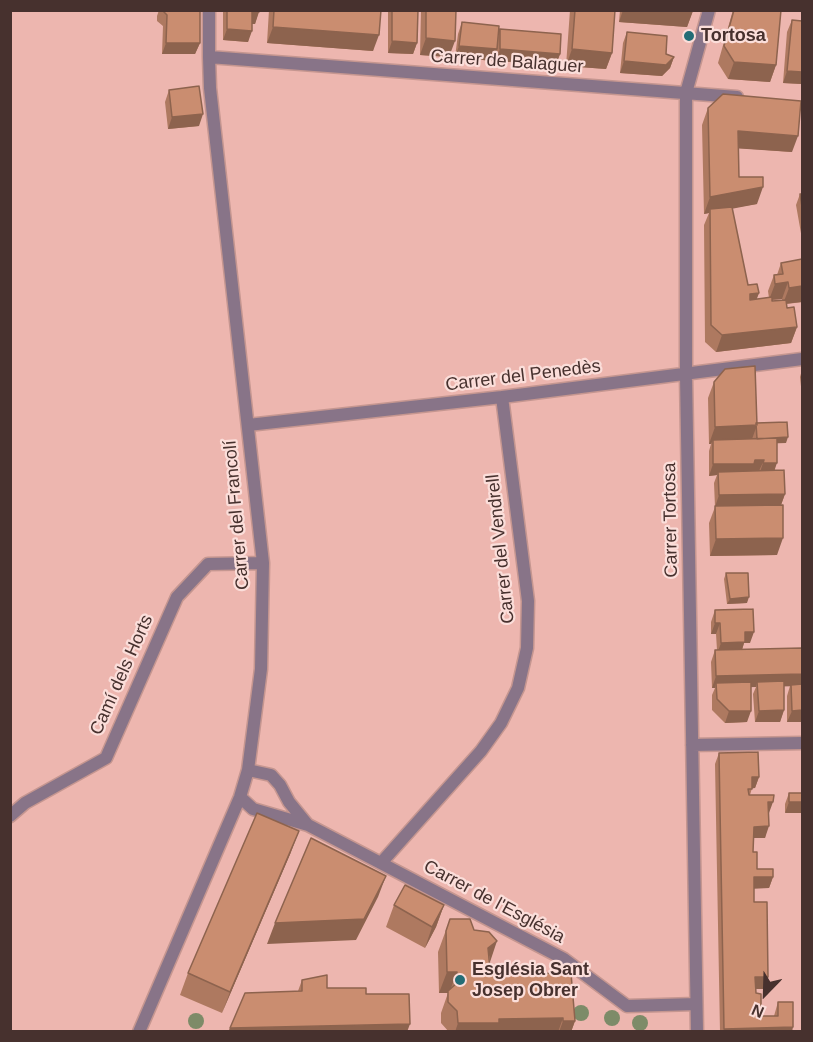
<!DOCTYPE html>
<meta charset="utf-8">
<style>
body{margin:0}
#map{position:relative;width:813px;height:1042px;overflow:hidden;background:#edb6af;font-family:Helvetica,sans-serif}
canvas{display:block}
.frame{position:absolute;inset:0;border:12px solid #47312e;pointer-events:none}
.north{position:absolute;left:735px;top:964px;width:60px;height:60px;-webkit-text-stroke:4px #fbdeda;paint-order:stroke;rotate:203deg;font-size:16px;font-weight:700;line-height:24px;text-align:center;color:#47312e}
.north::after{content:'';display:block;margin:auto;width:21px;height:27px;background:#47312e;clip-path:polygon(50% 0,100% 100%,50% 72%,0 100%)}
</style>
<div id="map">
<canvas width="813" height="1042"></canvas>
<div class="frame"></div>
<div class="north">N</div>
</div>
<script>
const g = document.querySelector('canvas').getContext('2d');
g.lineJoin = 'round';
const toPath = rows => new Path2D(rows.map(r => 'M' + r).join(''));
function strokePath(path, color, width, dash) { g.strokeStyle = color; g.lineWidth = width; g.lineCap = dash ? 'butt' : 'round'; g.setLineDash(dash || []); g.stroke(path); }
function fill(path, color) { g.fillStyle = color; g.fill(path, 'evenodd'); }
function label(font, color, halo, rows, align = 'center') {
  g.font = font + ' Helvetica,sans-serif'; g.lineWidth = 4.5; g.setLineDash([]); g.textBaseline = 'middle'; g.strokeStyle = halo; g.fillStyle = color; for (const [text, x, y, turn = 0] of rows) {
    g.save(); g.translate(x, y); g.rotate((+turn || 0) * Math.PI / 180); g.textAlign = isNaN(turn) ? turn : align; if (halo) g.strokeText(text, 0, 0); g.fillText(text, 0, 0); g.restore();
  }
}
const street = toPath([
 [209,57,737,97],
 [248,425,502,397,802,359],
 [692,745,802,743],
 [248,770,271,775,280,785,289,802,307,824],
 [240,797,253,809,308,825,564,959,627,1006,696,1004],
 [10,816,25,803,106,758,177,597,208,564,263,563],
 [381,863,481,751,501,723,518,688,527,648,528,601,502,397],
 [139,1032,240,797,248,770,261,669,263,563,210,88,209,57,209,10],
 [697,1032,686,375,686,93,709,10]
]);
const trees = [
 [581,1013],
 [612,1018],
 [196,1021],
 [640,1023]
];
const wall = toPath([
 [159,10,200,10,200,43,195,54,162,54,163,26,157,21,157,16],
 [223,10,259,10,255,24,252,24,248,42,223,40],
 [269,10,381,10,373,51,267,43],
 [388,10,418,10,417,43,413,54,388,53],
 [421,10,456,10,449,57,420,55],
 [570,10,615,10,612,53,606,69,566,66],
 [620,10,693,10,687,27,619,22],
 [733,10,781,10,776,65,770,82,728,79,718,63],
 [792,20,802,84,783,83,787,32],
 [462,22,498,37,500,29,560,54,556,65,495,61,496,51,492,61,455,57,458,34],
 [627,32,666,54,674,57,670,68,662,76,620,73,623,43],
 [169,90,199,126,168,129,165,102],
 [708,108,792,152,738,148,739,177,757,204,732,208,748,285,759,293,756,299,769,298,768,291,774,275,777,275,781,263,802,259,802,302,787,304,787,308,797,327,791,343,716,352,705,342,704,225,709,213,704,214,702,125],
 [782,299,782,300,772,301,772,300],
 [800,194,802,194,802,239,796,205],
 [802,370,802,396,800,377],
 [714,382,757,423,786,443,777,443,775,470,785,494,781,505,777,555,710,556,709,523,715,507,714,483,717,475,709,476,709,451,711,444,709,444,708,398],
 [802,443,802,506,801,447],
 [726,573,747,603,727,604,724,579],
 [715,610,750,643,744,643,742,650,802,648,802,722,787,722,787,696,790,686,784,686,784,710,780,722,755,722,753,694,756,687,751,687,747,722,725,723,712,710,712,695,715,688,712,688,711,662,715,650,717,650,716,634,711,634,711,622],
 [719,753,759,777,755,788,752,788,750,795,769,813,765,838,753,838,753,852,757,869,773,877,769,888,754,888,754,902,764,989,756,989,756,993,761,1016,774,1016,778,1002,792,1032,720,1032,715,764],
 [789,793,802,793,785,813,785,804],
 [291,852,222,1013,180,995,188,973],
 [394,905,444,905,436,927,425,948,386,927],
 [450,919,489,962,490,969,575,1021,571,1032,449,1032,441,1023,441,1013,448,993,439,993,438,952],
 [302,980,327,988,366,994,410,1024,298,991]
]);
const shadedWall = toPath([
 [623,10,688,10,693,11,687,27,619,22],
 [252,12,259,12,255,24,248,24],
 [273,27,379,35,373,51,267,43],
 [227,29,252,31,248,42,223,40],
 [426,38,455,41,449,57,420,55],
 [392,41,417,43,413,54,388,53],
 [166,43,200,43,195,54,162,54],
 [459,46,497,49,492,61,455,57],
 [500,49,560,54,556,65,495,61],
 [572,49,612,53,606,69,566,66],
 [674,57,670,68,662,76,620,73,624,61],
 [734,62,776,65,770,82,728,79],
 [787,71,802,72,802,84,783,83],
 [203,114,199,126,168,129,172,117],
 [738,131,798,136,792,152,732,148],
 [763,187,757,204,710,213,710,209,709,213,704,214,710,197],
 [788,282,782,299,769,300,775,284],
 [802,286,802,302,783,304,789,288],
 [759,293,753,309,744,310,750,294],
 [797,327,791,343,716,352,722,335],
 [757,425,751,442,713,440,711,444,709,444,715,427],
 [788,437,786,443,755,444,757,439],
 [755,460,764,460,759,471,718,472,717,475,709,476,713,464],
 [763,463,777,463,773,474,759,475],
 [785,494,781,505,715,507,719,495],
 [783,538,777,555,710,556,716,539],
 [749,597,747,603,727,604,730,599],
 [715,623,720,623,716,634,711,634],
 [745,632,754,632,750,643,744,643,741,653,717,654,721,643],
 [802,674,802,686,758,687,757,682,756,687,716,688,716,683,715,688,712,688,716,676],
 [784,710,780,722,755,722,759,711],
 [802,710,802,722,787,722,792,711],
 [729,711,751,711,747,722,725,723],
 [752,777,759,777,755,788,748,789],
 [768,802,773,802,769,813,764,814],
 [789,802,802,802,802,813,785,813],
 [769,826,765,838,749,838,754,827],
 [299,831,291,852,222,1013,230,992],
 [386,876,378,897,356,940,267,944,275,923],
 [754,877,773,877,769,888,749,889],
 [444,905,436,927,425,948,432,927],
 [497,941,490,962,488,948],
 [447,972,457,972,449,993,439,993],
 [755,977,768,977,764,989,751,989],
 [563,1018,558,1032,455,1032,458,1023,499,1019],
 [563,1021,575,1021,571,1032,559,1032],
 [410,1024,407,1032,228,1032,230,1028],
 [793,1027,792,1032,723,1032,724,1029]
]);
const building = toPath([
 [162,10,200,10,200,43,166,43,167,15,162,10],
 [227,10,259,10,259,12,252,12,252,31,227,29,227,10],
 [274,10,381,10,379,35,273,27,274,10],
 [392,10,418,10,417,43,392,41,392,10],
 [426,10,456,10,455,41,426,38,426,10],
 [575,10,615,10,612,53,572,49,575,10],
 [734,10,781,10,776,65,734,62,724,46,734,10],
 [792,20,802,21,802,72,787,71,792,20],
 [462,22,499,26,497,49,459,46,462,22],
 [500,29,561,34,560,54,500,49,500,29],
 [627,32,667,36,666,54,674,57,666,65,624,61,627,32],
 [199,86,203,114,172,117,169,90,199,86],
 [723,94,801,101,798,136,738,131,739,177,763,177,763,187,710,197,708,108,723,94],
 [800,194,802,194,802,207,800,194],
 [732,207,748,285,757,284,759,293,750,294,750,300,772,297,772,301,786,300,787,308,794,307,797,327,722,335,711,325,710,209,732,207],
 [802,259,802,286,789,288,788,282,775,284,774,275,783,274,781,263,802,259],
 [755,366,757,425,715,427,714,382,725,369,755,366],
 [787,422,788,437,757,439,756,423,787,422],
 [777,438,777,463,763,463,764,460,755,460,754,464,713,464,713,440,777,438],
 [784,470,785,494,719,495,718,472,784,470],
 [783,505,783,538,716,539,715,506,783,505],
 [726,573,748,573,749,597,730,599,726,573],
 [753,609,754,632,745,632,745,642,721,643,720,623,715,623,715,610,753,609],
 [802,648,802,674,716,676,715,650,802,648],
 [784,681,784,710,759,711,757,682,784,681],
 [751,682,751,711,729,711,717,699,716,683,751,682],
 [802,684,802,710,792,711,791,685,802,684],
 [758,752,759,777,752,777,752,789,748,789,749,795,774,795,773,802,768,802,769,826,754,827,753,852,757,852,757,869,773,869,773,877,754,877,754,902,767,902,768,977,755,977,756,993,761,994,761,1016,778,1016,778,1002,793,1002,793,1027,724,1029,719,753,758,752],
 [789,793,802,793,802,802,789,802,789,793],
 [257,813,299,831,230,992,188,973,257,813],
 [311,838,386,876,364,919,275,923,311,838],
 [405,885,444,905,432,927,394,905,405,885],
 [450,919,470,919,474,930,489,932,497,941,488,948,490,969,498,969,498,974,571,973,575,1021,563,1021,563,1018,499,1019,499,1023,458,1023,457,1011,448,1002,448,991,457,983,457,972,447,972,446,931,450,919],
 [327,975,327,988,366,988,366,994,409,994,410,1024,230,1028,245,993,302,991,302,980,327,975]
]);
const markers = [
 [689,36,6,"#236d76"],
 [460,980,6,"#236d76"]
];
const poiNames = [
 ["Tortosa",701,36],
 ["Església Sant",472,970],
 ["Josep Obrer",472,991]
];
const streetNames = [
 ["Carrer de Balaguer",507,62,4],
 ["Carrer del Penedès",523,376,-7],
 ["Carrer del Francolí",237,515,-95],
 ["Carrer Tortosa",671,520,-91],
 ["Carrer del Vendrell",501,549,-96],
 ["Camí dels Horts",122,675,-66],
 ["Carrer de l'Església",494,902,28]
];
strokePath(street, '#c59690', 15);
strokePath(street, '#887488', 12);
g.fillStyle = '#7d8b68';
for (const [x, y] of trees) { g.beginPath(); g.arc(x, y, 8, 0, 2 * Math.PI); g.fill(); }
fill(wall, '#ae7960');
fill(shadedWall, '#8d634e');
fill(building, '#ca8d70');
strokePath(building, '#8d634e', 1.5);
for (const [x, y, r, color] of markers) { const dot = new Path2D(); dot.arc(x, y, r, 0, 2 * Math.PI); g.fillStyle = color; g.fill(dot); strokePath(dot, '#fbdeda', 2); }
label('bold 18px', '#47312e', '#fbdeda', poiNames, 'left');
label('18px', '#47312e', '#fbdeda', streetNames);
</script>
